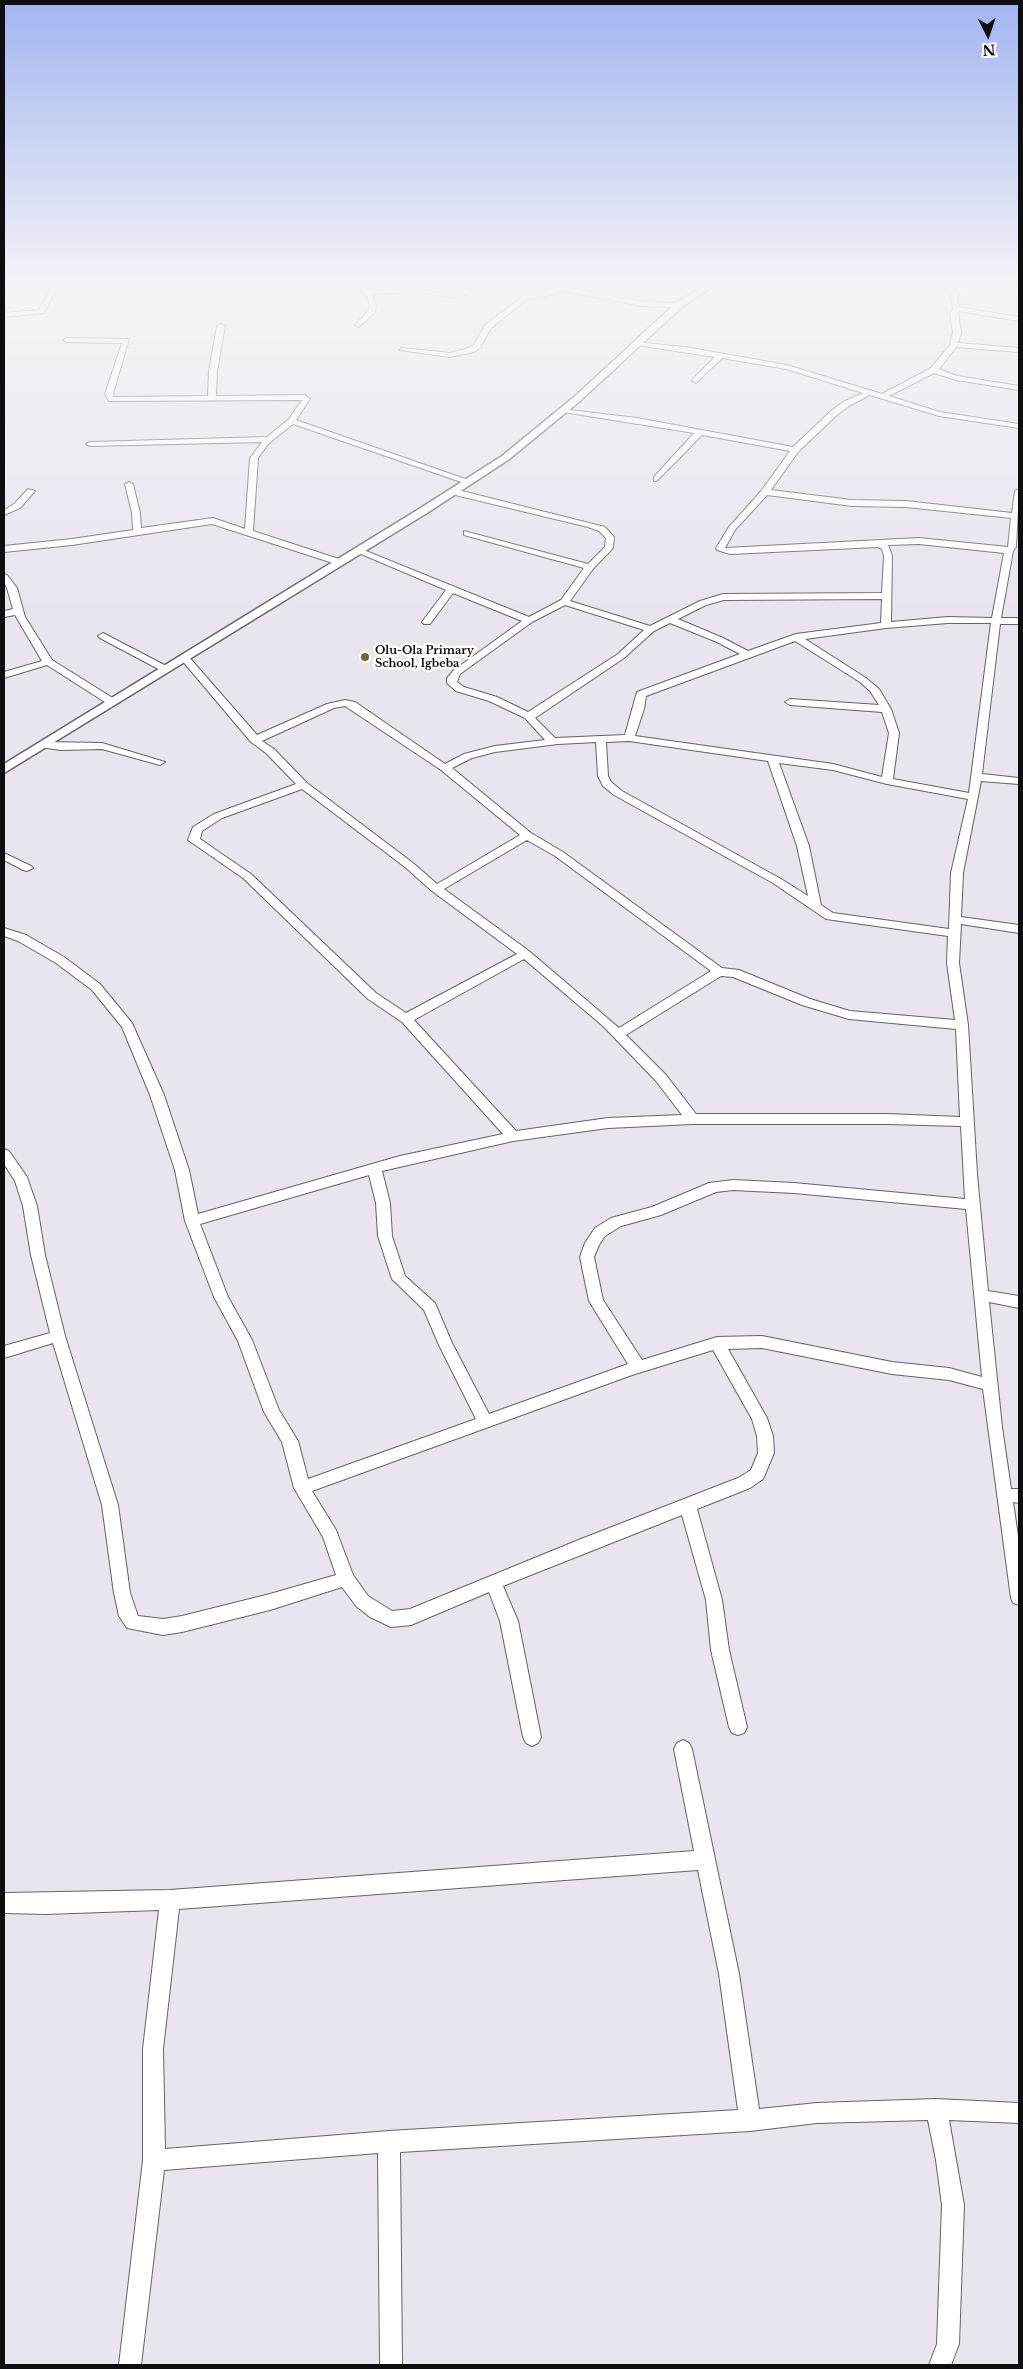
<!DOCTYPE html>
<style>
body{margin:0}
#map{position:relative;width:1023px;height:2369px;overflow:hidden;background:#e9e4ee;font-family:"Libre Baskerville",serif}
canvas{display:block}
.frame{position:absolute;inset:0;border:5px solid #0e0d10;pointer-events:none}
.north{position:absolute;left:963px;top:10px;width:50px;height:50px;-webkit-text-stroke:4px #fff;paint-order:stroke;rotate:176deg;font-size:14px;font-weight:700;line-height:20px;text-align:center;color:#0e0d10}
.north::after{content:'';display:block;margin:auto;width:18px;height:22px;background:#0e0d10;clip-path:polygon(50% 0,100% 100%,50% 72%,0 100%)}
</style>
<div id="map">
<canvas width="1023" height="2369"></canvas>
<div class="frame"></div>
<div class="north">N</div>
</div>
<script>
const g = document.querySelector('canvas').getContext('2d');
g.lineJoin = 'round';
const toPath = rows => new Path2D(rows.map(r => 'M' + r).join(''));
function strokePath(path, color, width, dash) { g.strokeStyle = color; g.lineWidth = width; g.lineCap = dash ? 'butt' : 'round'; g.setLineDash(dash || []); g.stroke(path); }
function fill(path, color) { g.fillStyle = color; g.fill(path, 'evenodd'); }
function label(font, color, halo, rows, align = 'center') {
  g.font = font + ' "Libre Baskerville",serif'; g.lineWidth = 5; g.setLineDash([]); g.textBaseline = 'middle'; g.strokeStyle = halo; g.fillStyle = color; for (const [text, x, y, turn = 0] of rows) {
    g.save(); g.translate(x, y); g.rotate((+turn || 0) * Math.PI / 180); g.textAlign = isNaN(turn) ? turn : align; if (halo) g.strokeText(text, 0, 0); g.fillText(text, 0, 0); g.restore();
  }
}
const minor = toPath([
 [51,287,57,287,44,313,4,317,4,313,39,310,51,287],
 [563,287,643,302,679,303,682,305,679,307,643,306,567,292,527,299,491,328,480,348,474,352,450,357,399,350,403,348,450,353,468,348,474,345,485,325,523,296,563,287],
 [958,287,964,287,957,296,959,307,1019,317,1019,321,958,311,961,332,958,343,1019,348,1019,352,956,347,939,369,957,376,1019,386,1019,390,956,380,934,373,889,396,940,412,1019,424,1019,428,939,416,870,395,849,406,837,415,798,452,771,490,852,500,906,501,1012,513,1015,491,1019,489,1016,547,1013,551,1001,618,1019,618,1019,624,1000,624,982,774,1019,778,1019,784,981,781,963,873,961,917,1019,925,1019,933,961,924,959,963,968,1025,977,1174,988,1291,1019,1296,1019,1308,989,1302,1002,1427,1011,1489,1019,1489,1019,1503,1013,1502,1019,1543,1019,1605,1013,1603,1011,1598,983,1389,949,1380,892,1374,762,1348,728,1349,767,1418,773,1436,774,1453,763,1479,750,1488,697,1509,722,1600,729,1650,747,1727,744,1733,738,1735,732,1733,729,1727,711,1650,706,1600,682,1515,503,1586,518,1621,541,1737,538,1743,532,1746,526,1743,523,1737,500,1621,489,1592,411,1625,391,1627,370,1617,356,1606,342,1587,270,1610,182,1632,163,1635,127,1628,119,1616,114,1593,102,1505,53,1343,4,1358,4,1346,50,1333,31,1255,23,1206,15,1181,4,1164,4,1149,9,1151,27,1177,37,1206,45,1255,65,1336,118,1505,130,1593,138,1616,163,1619,182,1616,270,1594,336,1575,323,1537,294,1488,282,1442,264,1412,238,1341,214,1297,185,1221,175,1170,150,1095,122,1027,92,990,56,963,18,941,4,936,4,928,26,935,64,957,100,984,132,1023,164,1095,189,1170,198,1214,400,1156,503,1134,402,1022,368,999,243,878,188,840,193,827,214,814,296,784,266,753,251,742,180,658,188,656,257,735,327,704,345,700,355,702,445,764,464,754,495,746,545,740,525,718,489,701,456,691,447,683,447,678,454,670,522,621,453,593,430,624,424,624,422,622,446,590,354,551,361,549,529,617,561,600,584,568,464,535,464,531,588,564,605,547,606,538,599,531,588,527,451,494,451,490,454,489,605,527,614,537,613,548,593,569,570,601,650,626,700,601,723,594,882,593,884,556,882,549,878,547,730,554,717,550,716,548,729,527,762,490,790,451,702,435,657,481,654,481,654,477,694,433,557,411,561,409,637,418,793,447,831,411,843,402,863,393,786,369,722,358,696,383,692,381,693,379,715,357,630,344,634,342,685,347,787,365,882,394,931,368,950,345,953,332,950,313,953,309,951,296,958,287],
 [767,495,852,506,906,507,1011,518,1008,547,919,538,725,548,735,530,767,495],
 [919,544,1004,553,992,618,948,617,891,622,892,556,888,545,919,544],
 [882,599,881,623,796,634,748,651,723,638,678,619,706,605,724,600,882,599],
 [565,605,644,630,618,654,528,712,497,697,464,687,457,682,460,674,532,622,565,605],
 [670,623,717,642,740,654,637,692,625,735,555,738,535,718,624,658,654,631,670,623],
 [948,623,991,623,969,793,893,779,899,733,891,709,879,689,866,678,805,639,886,628,948,623],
 [795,641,860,682,870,691,879,705,790,699,785,702,790,705,882,712,889,733,882,777,833,764,635,736,644,709,646,696,795,641],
 [345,706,441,770,520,835,437,884,413,863,307,783,274,749,262,741,334,708,345,706],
 [629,741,768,761,797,846,808,896,781,879,622,791,611,782,608,776,606,742,629,741],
 [596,742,598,776,603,786,614,795,773,883,826,919,948,936,947,963,955,1020,850,1011,810,999,739,970,722,968,563,852,531,833,452,768,472,758,495,752,558,744,596,742],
 [779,763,833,770,887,784,968,799,951,873,949,929,833,913,821,905,809,846,779,763],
 [302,789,405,867,432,891,517,954,406,1013,376,993,251,874,200,839,202,831,222,818,302,789],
 [527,840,555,856,711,971,619,1028,529,951,444,889,527,840],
 [524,959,603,1026,656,1081,682,1115,608,1118,516,1131,414,1020,524,959],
 [721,976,733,977,802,1005,849,1019,956,1029,960,1117,887,1114,696,1114,666,1075,626,1035,721,976],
 [692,1124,887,1124,961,1126,965,1199,794,1183,733,1180,709,1183,652,1207,611,1218,595,1228,585,1243,580,1257,589,1301,628,1364,489,1414,452,1343,435,1303,405,1276,392,1236,390,1203,382,1171,513,1141,608,1128,692,1124],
 [369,1175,376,1203,378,1236,392,1279,424,1310,438,1343,476,1419,308,1479,298,1441,279,1410,252,1340,228,1297,200,1224,369,1175],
 [733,1190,794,1193,966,1209,982,1377,949,1368,892,1362,762,1336,717,1337,642,1360,603,1300,594,1257,599,1245,605,1236,621,1226,661,1215,716,1192,733,1190],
 [713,1350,752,1419,757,1436,758,1453,751,1470,738,1478,581,1539,410,1609,392,1611,368,1596,353,1575,336,1530,312,1491,632,1375,713,1350],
 [1002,287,1019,287,1019,290,1005,289,1002,287],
 [360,288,367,290,419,289,466,296,463,298,419,293,372,294,376,305,375,312,359,327,355,325,369,311,370,305,368,298,360,290,360,288],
 [221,324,225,326,217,371,216,396,305,395,310,399,296,420,471,481,464,483,293,424,269,443,258,458,253,531,342,560,342,564,336,564,212,524,72,545,4,552,4,546,72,539,133,530,132,513,125,484,129,482,133,484,140,513,141,528,213,518,245,529,250,458,262,442,90,446,86,444,90,442,267,437,289,419,302,400,109,401,105,394,122,343,67,342,63,340,67,338,129,339,113,394,114,397,208,396,209,371,217,326,221,324],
 [28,489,35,491,20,508,4,515,4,510,14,504,28,489],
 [4,574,7,575,17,588,25,617,52,660,116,700,116,704,108,704,47,665,4,678,4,672,42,661,15,615,4,617,4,611,13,609,7,588,4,583,4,574],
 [103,633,170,668,172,670,164,672,100,638,98,636,103,633],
 [44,742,102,743,165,762,160,765,102,749,61,750,40,747,40,743,44,742],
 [4,853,31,866,33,868,27,871,23,870,4,860,4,853],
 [683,1740,689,1743,692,1749,739,1974,759,2109,817,2103,936,2099,1019,2103,1019,2123,949,2120,964,2205,959,2344,951,2365,929,2365,937,2344,942,2205,936,2160,928,2120,817,2123,750,2131,400,2152,402,2365,380,2365,378,2153,164,2170,141,2365,119,2365,143,2160,143,2049,159,1910,46,1914,4,1913,4,1893,170,1890,694,1851,674,1749,677,1743,683,1740],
 [698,1870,719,1974,738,2110,389,2131,165,2149,163,2049,179,1909,698,1870]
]);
const tertiary = toPath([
 [703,287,712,287,682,307,580,401,508,460,427,513,4,773,4,764,419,509,502,456,574,397,676,303,703,287]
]);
const markers = [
 [365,657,5,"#736734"]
];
const farPoinames = [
 ["Olu-Ola Primary",375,651],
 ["School, Igbeba",375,664]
];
strokePath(minor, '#66626a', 2);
strokePath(tertiary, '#66626a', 3);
fill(minor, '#fff');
fill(tertiary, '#fff');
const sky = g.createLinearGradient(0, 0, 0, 618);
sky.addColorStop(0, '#a2b5f1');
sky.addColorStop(0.46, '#f5f3f7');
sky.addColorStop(1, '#f5f3f700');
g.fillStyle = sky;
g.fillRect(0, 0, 1023, 618);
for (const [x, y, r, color] of markers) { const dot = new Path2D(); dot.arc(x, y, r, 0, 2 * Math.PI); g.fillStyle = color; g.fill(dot); strokePath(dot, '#fff', 2); }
label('bold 11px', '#0e0d10', '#fff', farPoinames, 'left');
</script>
